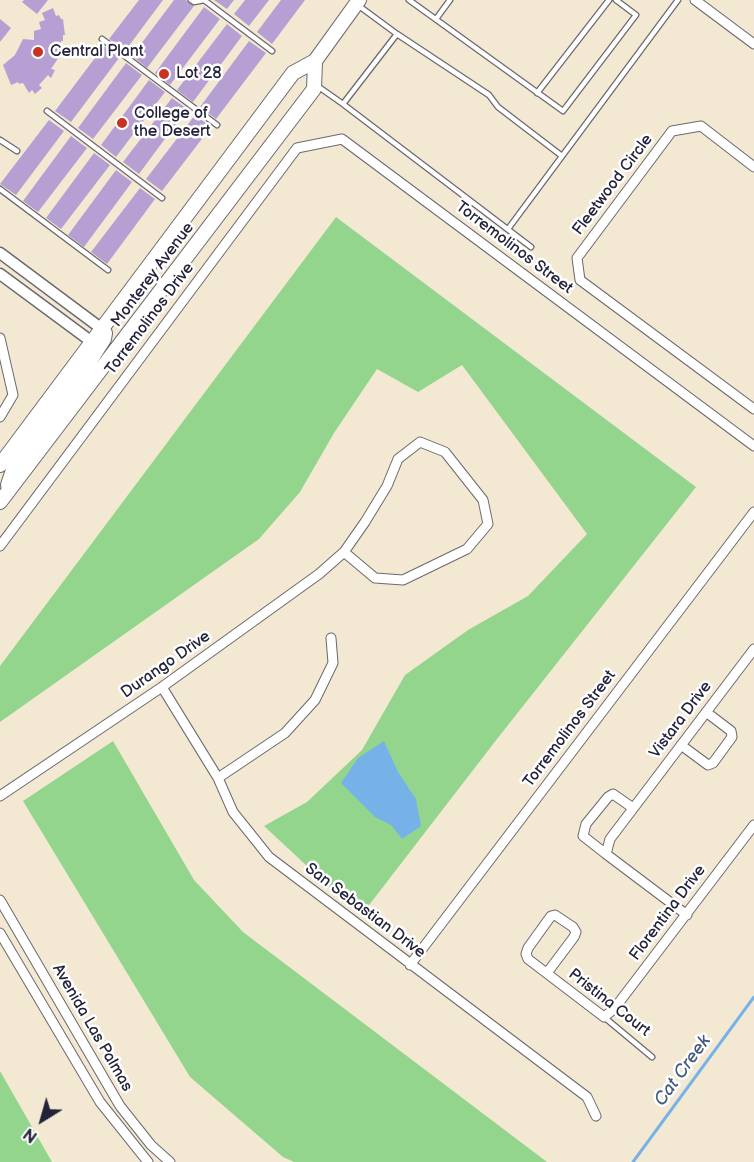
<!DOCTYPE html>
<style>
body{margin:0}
#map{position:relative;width:754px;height:1162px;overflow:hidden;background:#f3e9d2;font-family:"Balsamiq Sans",sans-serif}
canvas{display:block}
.north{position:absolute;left:12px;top:1090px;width:60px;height:60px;-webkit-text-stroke:4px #fff;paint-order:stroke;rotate:217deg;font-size:16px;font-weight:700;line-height:24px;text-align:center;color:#22223b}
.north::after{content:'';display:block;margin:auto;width:21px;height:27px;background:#22223b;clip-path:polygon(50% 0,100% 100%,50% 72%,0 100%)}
</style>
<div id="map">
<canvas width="754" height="1162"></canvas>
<div class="north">N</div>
</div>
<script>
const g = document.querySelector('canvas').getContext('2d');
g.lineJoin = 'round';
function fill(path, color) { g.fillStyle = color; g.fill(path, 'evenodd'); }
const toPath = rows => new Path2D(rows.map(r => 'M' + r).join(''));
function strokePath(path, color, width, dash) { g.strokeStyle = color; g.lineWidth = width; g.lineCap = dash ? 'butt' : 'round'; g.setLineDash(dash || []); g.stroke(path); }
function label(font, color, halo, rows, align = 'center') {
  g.font = font + ' "Balsamiq Sans",sans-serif'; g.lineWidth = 5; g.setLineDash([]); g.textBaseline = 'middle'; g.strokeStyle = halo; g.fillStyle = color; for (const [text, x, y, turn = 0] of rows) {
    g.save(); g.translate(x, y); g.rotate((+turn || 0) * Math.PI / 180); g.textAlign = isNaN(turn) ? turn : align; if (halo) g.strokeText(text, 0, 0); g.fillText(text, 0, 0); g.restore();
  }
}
const green = toPath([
 [336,217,696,487,497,739,366,909,337,894,264,826,307,802,362,750,405,675,468,630,528,596,587,534,462,365,418,392,377,369,334,433,300,492,259,539,0,722,0,666],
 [113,741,194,880,243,932,547,1162,294,1162,283,1157,190,1077,23,801],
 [0,1071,52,1162,0,1162]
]);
const water = toPath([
 [384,741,398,772,416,799,421,826,402,839,391,825,375,817,341,783,358,758]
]);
const stream = toPath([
 [633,1162,754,997]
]);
const building = toPath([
 [24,0,48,0,37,14,22,2],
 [139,0,163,0,125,51,109,39],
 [174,0,186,0,194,6,147,68,132,56],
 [214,0,234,0,227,9],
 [245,0,269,0,249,26,234,14],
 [281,0,305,0,272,44,257,32],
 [204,7,220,19,170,85,155,73],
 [53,8,56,16,59,15,61,19,63,19,65,35,63,35,63,41,61,41,59,57,51,69,55,70,51,78,48,75,39,85,42,88,35,94,32,90,29,93,23,83,19,84,18,82,11,85,3,65,15,55,23,39,34,40,34,31,41,29,39,22,45,20,42,13],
 [0,19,11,28,0,42],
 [227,24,242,36,193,102,177,90],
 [249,41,266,53,216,119,200,107],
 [104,46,119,58,71,122,55,111],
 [126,63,142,75,93,139,78,128],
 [149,80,165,92,116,157,101,145],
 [172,98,187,109,139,174,123,162],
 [195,115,211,127,162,191,146,179],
 [49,120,64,131,16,195,0,184],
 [71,136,87,148,38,212,23,201],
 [94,153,110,165,61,229,46,218],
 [116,170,132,182,84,247,68,235],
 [140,188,155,199,107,264,91,252]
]);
const service = toPath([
 [191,0,194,2,204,0,272,51],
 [409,0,563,111,636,15,616,0],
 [436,19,450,0],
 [397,34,489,95,498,107,562,156],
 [102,39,217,125],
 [316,85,343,104,397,34,359,6],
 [537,93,609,0],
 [343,104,531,247],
 [47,111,162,198],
 [0,140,17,151],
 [0,189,108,270],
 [508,229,678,0],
 [604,1017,652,1057]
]);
const minor = toPath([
 [695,0,754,44],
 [754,167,701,126,672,131,577,258,580,280,754,409],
 [0,338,13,395,0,417],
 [420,442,445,452,483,500,488,524,467,549,403,580,375,578,344,552,365,522,387,486,398,459,420,442],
 [0,546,297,148,342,139,754,446],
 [162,687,218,778,233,812,269,857,587,1097,596,1116],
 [681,745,708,765,713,763,732,737,731,731,706,712],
 [218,778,285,733,315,700,333,663,331,638],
 [0,796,162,687,319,574,344,552],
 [606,854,583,836,586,824,608,797,613,794,633,808],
 [0,900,120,1106,151,1145,170,1162],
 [687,915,606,854,610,839,754,649],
 [0,933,100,1102,148,1162],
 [410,965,754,512],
 [547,973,574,937,576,932,573,927,555,915,551,916,528,948,526,954,528,959,604,1017,614,1009,754,825]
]);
const tertiary = toPath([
 [0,253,102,329],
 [0,274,92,342]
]);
const primary = toPath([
 [0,465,293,73,315,61,359,0],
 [8,485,14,467,28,444,86,367,104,339,105,333],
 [0,502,314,89,315,61]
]);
const markers = [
 [38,52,6,"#c8321e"],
 [164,74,6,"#c8321e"],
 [122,123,6,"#c8321e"]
];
const poiNames = [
 ["Central Plant",50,52],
 ["Lot 28",176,74],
 ["College of",134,114],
 ["the Desert",134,132]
];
const streetNames = [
 ["Fleetwood Circle",613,185,-53],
 ["Torremolinos Street",514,248,37],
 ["Monterey Avenue",153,275,-53],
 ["Torremolinos Drive",150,319,-53],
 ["Durango Drive",166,665,-35],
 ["Vistara Drive",681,720,-53],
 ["Torremolinos Street",570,729,-53],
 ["San Sebastian Drive",365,911,37],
 ["Florentina Drive",668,913,-53],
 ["Pristina Court",609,1003,38],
 ["Avenida Las Palmas",92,1028,60]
];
const waterNames = [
 ["Cat Creek",683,1071,-54]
];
fill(green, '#94d58d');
fill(water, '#76b2e8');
strokePath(stream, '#76b2e8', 3);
fill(building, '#b6a0d3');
strokePath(service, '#6b6870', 7);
strokePath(minor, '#6b6870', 11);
strokePath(tertiary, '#6b6870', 13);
strokePath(primary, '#6b6870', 16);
strokePath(service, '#fff', 4.5);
strokePath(minor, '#fff', 9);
strokePath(tertiary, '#fff', 10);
strokePath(primary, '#fff', 14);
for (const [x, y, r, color] of markers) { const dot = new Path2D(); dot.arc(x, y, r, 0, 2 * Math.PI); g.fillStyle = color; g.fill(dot); strokePath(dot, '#fff', 2); }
label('16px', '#22223b', '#fff', poiNames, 'left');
label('16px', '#22223b', '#fff', streetNames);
label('italic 18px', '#445c80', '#fff', waterNames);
</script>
